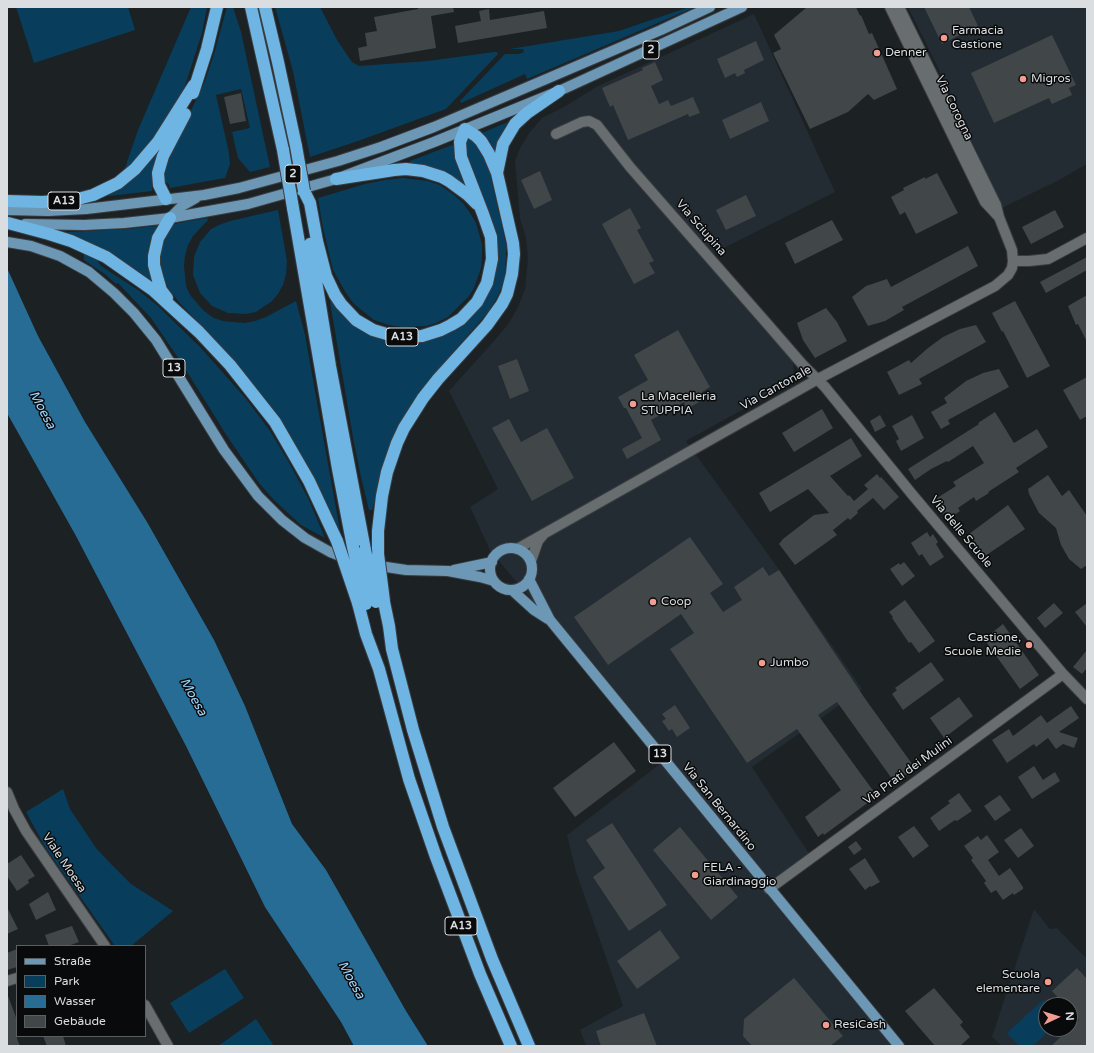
<!DOCTYPE html>
<meta charset="utf-8">
<style>
body{margin:0}
#map{position:relative;width:1094px;height:1053px;overflow:hidden;background:#1c2124;font-family:"Varela Round",sans-serif}
canvas{display:block}
.frame{position:absolute;inset:0;border:8px solid #dbdee0;pointer-events:none}
.legend{position:absolute;left:16px;top:945px;width:130px;height:92px;box-sizing:border-box;background:#080a0b;border:1px solid #5c5f60;margin:0;padding:5px 7px;list-style:none;font-size:12px;color:#dbdee0}
.legend li{display:flex;align-items:center;gap:8px;height:20px}
.legend b{width:20px;border:1px solid #5c5f60}
.north{position:absolute;left:1038px;top:997px;width:40px;height:40px;box-sizing:border-box;background:#080a0b;border:1px solid #5c5f60;border-radius:50%;rotate:86deg;font-size:11px;font-weight:700;line-height:16px;text-align:center;color:#dbdee0}
.north::after{content:'';display:block;margin:auto;width:14px;height:18px;background:#f59c90;clip-path:polygon(50% 0,100% 100%,50% 72%,0 100%)}
</style>
<div id="map">
<canvas width="1094" height="1053"></canvas>
<div class="frame"></div>
<ul class="legend">
<li><b style="height:5px;background:#6c98b6"></b>Straße</li>
<li><b style="height:11px;background:#083e5b"></b>Park</li>
<li><b style="height:11px;background:#266c95"></b>Wasser</li>
<li><b style="height:11px;background:#414649"></b>Gebäude</li>
</ul>
<div class="north">N</div>
</div>
<script>
const g = document.querySelector('canvas').getContext('2d');
g.lineJoin = 'round';
function fill(path, color) { g.fillStyle = color; g.fill(path, 'evenodd'); }
const toPath = rows => new Path2D(rows.map(r => 'M' + r).join(''));
function strokePath(path, color, width, dash) { g.strokeStyle = color; g.lineWidth = width; g.lineCap = dash ? 'butt' : 'round'; g.setLineDash(dash || []); g.stroke(path); }
function label(font, color, halo, rows, align = 'center') {
  g.font = font + ' "Varela Round",sans-serif'; g.lineWidth = 3; g.setLineDash([]); g.textBaseline = 'middle'; g.strokeStyle = halo; g.fillStyle = color; for (const [text, x, y, turn = 0] of rows) {
    g.save(); g.translate(x, y); g.rotate((+turn || 0) * Math.PI / 180); g.textAlign = isNaN(turn) ? turn : align; if (halo) g.strokeText(text, 0, 0); g.fillText(text, 0, 0); g.restore();
  }
}
const built = toPath([
 [908,7,1087,7,1087,164,1059,180,1002,208,944,80],
 [754,14,835,192,708,256,770,327,793,362,794,381,686,441,778,568,862,689,752,767,812,858,769,889,898,1046,586,1046,580,1030,623,1006,576,872,567,835,665,760,490,550,470,507,498,489,449,391,494,341,509,323,518,307,525,289,528,258,526,238,520,218,515,161,521,146,530,132,542,118,564,107,598,86],
 [1034,909,1050,929,1057,928,1087,959,1087,1046,1002,1046,992,1037],
 [1046,1005,1070,1005,1070,1029,1046,1029]
]);
const green = toPath([
 [16,7,128,7,135,30,34,63],
 [191,7,207,7,202,33,185,86,177,104,154,139,127,170,125,168,138,130],
 [227,7,233,7,241,32,270,167,250,172,238,158,232,132,250,128,241,89,216,95,229,153,230,164,225,178,170,188,168,183,164,184,163,174,166,163,205,81,214,54],
 [275,7,320,7,337,40,352,62,359,66,428,61,494,52,497,52,498,54,446,109,358,141,310,157,293,71],
 [689,7,695,7,527,79,525,74,461,103,460,101,505,54,519,54,524,52,523,49,510,49,619,31],
 [508,122,501,135,496,150,494,151,490,142,482,133],
 [470,138,480,148,488,165,500,217,506,245,506,257,505,274,502,286,498,296,489,311,427,382,404,417,382,475,372,510,369,510,361,477,354,443,330,302,332,301,341,314,354,326,404,342,416,342,442,336,489,290,495,276,497,263,498,252,497,239,466,158,465,140],
 [452,145,454,146,455,160,464,184,449,174,437,169,428,166,410,163,410,161],
 [158,151,160,153,153,176,152,191,109,196,108,195,123,186,135,176],
 [403,178,428,181,440,185,454,195,463,203,470,213,476,223,482,244,482,256,481,268,474,288,469,296,448,317,436,323,426,326,402,327,389,325,374,320,354,304,346,293,333,270,323,228,318,198,365,184,385,180],
 [278,210,287,261,286,274,283,285,278,294,271,302,263,307,256,312,246,314,228,313,212,306,200,293,193,275,194,257,200,242,211,229,219,225,230,221],
 [207,218,208,220,193,236,188,245,185,256,184,266,186,286,190,295,204,311,214,318,223,321,244,323,255,321,266,317,296,301,305,335,340,531,321,492,286,429,239,366,178,301,169,289,164,280,160,259,161,249,167,233,173,224],
 [157,226,152,238,149,249,149,271,152,282,112,253,84,240,67,234,68,232,126,229],
 [84,253,95,257,101,266,138,290,158,306,201,348,247,400,270,431,287,459,308,498,325,538,301,525,274,500,259,483,227,436,181,362,151,318,118,283,116,284,106,275,84,260],
 [63,789,70,809,96,848,109,862,131,884,173,911,131,946,115,946,45,847,26,812],
 [225,969,244,998,189,1033,170,1003],
 [1043,1000,1048,1005,1046,1005,1046,1029,1051,1029,1033,1046,1019,1046,1007,1033],
 [256,1019,274,1046,218,1046]
]);
const water = toPath([
 [7,268,38,336,85,422,147,522,214,640,245,706,292,824,326,870,406,1011,428,1046,354,1046,341,1022,265,907,186,746,76,536,7,413]
]);
const building = toPath([
 [418,7,453,7,454,12,431,16,436,48,360,61,358,48,367,46,365,33,377,31,374,17,418,9],
 [807,7,856,7,860,16,861,15,869,34,872,33,897,89,874,100,868,94,848,112,810,129,773,53,781,49,774,35],
 [924,7,969,7,978,26,942,44],
 [489,9,490,20,544,11,547,28,458,43,455,26,481,21,479,11],
 [1052,35,1076,85,1069,88,1072,95,1052,104,1049,98,994,123,971,73],
 [756,41,764,60,744,70,745,73,737,77,735,73,725,78,717,59],
 [655,62,663,80,651,86,659,104,668,100,671,106,693,97,700,113,689,117,688,114,628,140,613,105,610,107,602,88,643,70,642,68],
 [241,93,246,121,230,124,224,97],
 [761,102,769,121,730,139,722,120],
 [540,171,552,200,534,209,521,180],
 [937,173,958,213,916,234,905,212,900,215,891,197,904,190,903,188,925,177,925,179],
 [746,195,756,216,726,230,716,210],
 [630,208,641,228,637,230,654,261,649,263,655,273,634,284,602,224],
 [1055,210,1064,227,1031,244,1022,227],
 [832,220,843,240,795,264,785,243],
 [968,246,978,266,902,307,904,310,885,321,868,326,852,297,866,286,887,279,891,287],
 [1087,257,1087,270,1046,293,1040,282],
 [1087,295,1087,342,1078,324,1076,325,1068,306],
 [1015,301,1050,366,1027,378,1003,331,1002,332,992,313],
 [826,308,837,322,847,341,815,358,803,340,797,323],
 [976,325,986,342,919,379,922,384,899,395,887,372,909,360,911,363,928,348,943,337,960,329],
 [678,330,710,387,702,392,706,398,687,409,684,402,651,420,661,440,627,459,622,449,642,438,626,408,624,408,618,397,648,380,634,355],
 [517,359,529,391,510,399,498,366],
 [999,369,1009,387,948,420,950,424,941,429,931,412,947,403,944,398,966,381,983,373],
 [1087,377,1087,416,1080,420,1063,390],
 [822,409,833,428,794,452,782,433],
 [995,412,1014,443,1037,429,1048,447,1016,468,1019,472,988,492,989,493,976,501,974,497,958,508,960,511,950,518,946,512,943,514,934,500,956,486,953,482,984,463,973,446,948,462,947,461,931,469,915,480,908,469,979,424,978,423],
 [880,415,886,426,875,432,870,421],
 [912,415,924,438,901,451,896,441,899,439,892,426],
 [509,419,521,442,547,428,574,478,532,501,492,428],
 [851,438,862,456,830,476,848,496,849,495,854,501,868,489,864,485,877,474,880,478,881,477,899,497,884,510,873,498,857,511,858,513,850,520,848,518,833,530,837,535,795,565,779,544,783,539,814,515,829,513,808,489,770,512,759,493],
 [1048,475,1062,496,1069,490,1087,516,1087,565,1081,569,1069,559,1061,545,1056,528,1039,513,1029,494,1028,489],
 [1008,505,1025,529,982,558,973,546,976,544,969,534],
 [927,532,930,537,933,534,938,542,936,544,944,557,930,566,922,554,919,556,911,543],
 [690,537,723,584,710,593,723,612,742,600,734,587,763,567,769,576,779,570,866,700,915,768,895,783,837,702,818,715,877,796,824,835,823,833,818,837,805,817,841,790,797,729,747,763,670,649,694,633,681,614,608,665,574,617],
 [904,562,915,576,902,586,890,569,899,563,900,565],
 [905,600,935,641,919,653,911,642,909,643,892,618,893,617,889,612],
 [1054,603,1063,613,1045,628,1037,618],
 [1087,603,1087,627,1075,612],
 [1003,624,1039,675,1020,689,984,639],
 [1087,650,1087,668,1082,674,1073,667],
 [931,662,944,680,903,710,892,694,897,690,895,688],
 [959,697,973,716,944,738,930,718],
 [675,705,690,728,677,737,672,729,669,731,662,721,666,719,662,714],
 [1071,706,1079,718,1059,732,1078,738,1074,748,1063,744,1056,749,1048,738,1036,747,1034,744,1007,763,992,740,1009,729,1013,736,1041,715,1047,723],
 [614,742,636,771,575,817,553,788],
 [1034,766,1043,780,1055,772,1060,781,1032,799,1018,777],
 [959,793,972,811,957,821,955,820,939,831,930,818,950,803,948,801],
 [1000,795,1011,810,995,821,984,806],
 [612,823,667,905,629,931,593,877,605,868,586,840],
 [914,826,929,846,913,858,898,837],
 [680,827,738,897,711,920,653,850],
 [1021,828,1034,846,1018,858,1004,840],
 [987,835,999,852,988,860,999,876,1010,868,1023,887,1023,889,1014,895,1013,893,1003,900,996,890,991,893,984,883,986,881,971,860,973,858,964,846,978,836,981,840],
 [856,841,862,849,854,855,848,847],
 [21,855,35,876,28,880,29,883,17,891,7,876,7,864],
 [865,858,880,882,871,887,870,886,865,890,849,869],
 [48,892,56,910,36,920,29,904],
 [7,907,18,929,7,934],
 [72,926,79,942,68,946,49,946,45,935],
 [660,930,680,958,637,989,617,961],
 [17,949,17,967,7,970,7,953],
 [1077,968,1087,979,1087,1046,1051,1046,1079,1020,1070,1011,1070,1005,1065,1005,1052,991],
 [794,978,843,1036,830,1046,752,1046,743,1036,744,1019],
 [934,988,963,1022,960,1025,970,1037,960,1046,935,1046,905,1011],
 [7,996,8,996,17,1020,17,1038,20,1046,7,1046],
 [644,1013,657,1046,601,1046,596,1031],
 [43,1036,63,1036,66,1046,47,1046]
]);
const street = toPath([
 [556,134,582,122,589,121,597,125,630,167,770,327,802,364,825,387,911,493,1063,674,1087,699],
 [1013,261,1029,261,1048,259,1087,238],
 [7,792,14,809,26,831,105,946],
 [769,889,1063,674],
 [7,981,17,978],
 [145,1005,168,1046]
]);
const secondary = toPath([
 [890,7,985,202,998,216],
 [517,549,818,379,995,286,1008,275,1012,268,1013,261,1012,250,999,217,996,205,899,7],
 [531,561,538,541,543,535]
]);
const primary = toPath([
 [7,210,48,211,86,209,204,195,239,188,338,161,381,147,434,127,661,30,710,7],
 [170,218,182,206,196,198],
 [25,224,84,225,124,223,170,218,248,204,336,179,434,142,559,91,742,7],
 [7,242,31,246,60,256,89,272,114,293,134,313,156,340,224,450,258,496,282,520,305,538,330,552,348,559],
 '490 569a21 21 0 1 1 42 0a21 21 0 1 1-42 0Z',
 [373,565,406,570,448,571,480,577,494,581],
 [454,570,492,562],
 [529,579,550,620,899,1046],
 [512,590,534,610,548,619]
]);
const highway = toPath([
 [251,7,283,150],
 [265,7,278,62,296,146],
 [193,93,207,49,217,7],
 [497,173,503,144,515,124,527,113,559,91],
 [336,179,394,170,406,169,423,171,442,177,449,181,468,195,477,204],
 [304,191,310,203,317,241,326,276,335,295,341,304,356,320,373,330,390,335,401,337,422,336,441,330,451,325,461,319,477,302,487,283,492,259,491,237,483,214,461,157,460,142,465,129,476,136,481,141,489,154,497,173,513,243,514,254,512,274,507,294,502,304,487,325,438,379,423,398,404,428,397,443,387,472,382,496,378,531,378,554],
 [166,199,159,185,158,173,163,156,185,114],
 [7,201,42,202,74,200,93,195,118,183,135,169,158,142,194,85],
 [293,208,338,469,353,547],
 [8,223,49,234,71,241,106,257,153,290,199,332,230,365,275,422,309,481,337,541],
 [310,244,330,366,365,550],
 [167,298,161,290,158,280,154,265,154,256,158,238,170,218],
 [384,602,389,626,392,649,413,730,443,827,492,959,529,1046],
 [358,603,366,634,379,669,409,779,436,857,480,974,511,1046]
]);
const highwayBridge = toPath([
 [296,146,304,191],
 [283,150,293,208],
 [337,541,358,603],
 [353,547,366,604],
 [365,550,376,602],
 [378,554,384,601]
]);
const markers = [
 [944,38,4,"#f59c90"],
 [877,53,4,"#f59c90"],
 [1023,79,4,"#f59c90"],
 [633,404,4,"#f59c90"],
 [653,602,4,"#f59c90"],
 [1029,645,4,"#f59c90"],
 [762,663,4,"#f59c90"],
 [695,875,4,"#f59c90"],
 [1048,982,4,"#f59c90"],
 [826,1025,4,"#f59c90"]
];
const shields = [
 [651,50,16],
 [293,174,16],
 [64,201,32],
 [402,337,32],
 [174,368,22],
 [660,754,22],
 [461,926,32]
];
const shieldNames = [
 ["2",651,50],
 ["2",293,174],
 ["A13",64,201],
 ["A13",402,337],
 ["13",174,368],
 ["13",660,754],
 ["A13",461,926]
];
const poiNames = [
 ["Farmacia",952,31],
 ["Castione",952,45],
 ["Denner",885,53],
 ["Migros",1031,79],
 ["La Macelleria",641,397],
 ["STUPPIA",641,411],
 ["Coop",661,602],
 ["Castione,",1021,638,"right"],
 ["Scuole Medie",1021,652,"right"],
 ["Jumbo",770,663],
 ["FELA -",703,868],
 ["Giardinaggio",703,882],
 ["Scuola",1040,975,"right"],
 ["elementare",1040,989,"right"],
 ["ResiCash",834,1025]
];
const streetNames = [
 ["Via Corogna",954,108,64],
 ["Via Sciupina",701,228,49],
 ["Via Cantonale",776,388,-29],
 ["Via delle Scuole",961,532,50],
 ["Via Prati dei Mulini",908,771,-36],
 ["Via San Bernardino",719,807,51],
 ["Viale Moesa",64,863,56]
];
const waterNames = [
 ["Moesa",42,410,62],
 ["Moesa",193,697,61],
 ["Moesa",351,980,61]
];
fill(built, '#232c33');
fill(green, '#083e5b');
fill(water, '#266c95');
fill(building, '#414649');
strokePath(street, '#3a3d40', 12);
strokePath(secondary, '#3a3d40', 12);
strokePath(primary, '#3a3d40', 12);
strokePath(highway, '#3a3d40', 14);
strokePath(street, '#686d70', 10);
strokePath(secondary, '#686d70', 10);
strokePath(primary, '#6c98b6', 10);
strokePath(highway, '#6eb5e4', 12);
strokePath(highwayBridge, '#3a3d40', 14, []);
strokePath(highwayBridge, '#6eb5e4', 12);
for (const [x, y, r, color] of markers) { const dot = new Path2D(); dot.arc(x, y, r, 0, 2 * Math.PI); g.fillStyle = color; g.fill(dot); strokePath(dot, '#080a0b', 1.5); }
for (const [x, y, w] of shields) { const box = new Path2D(); box.roundRect(x - w / 2, y - 9, w, 18, 3); g.fillStyle = '#080a0b'; g.fill(box); strokePath(box, '#dbdee0', 1); }
label('bold 11px', '#dbdee0', null, shieldNames);
label('12px', '#dbdee0', '#080a0b', poiNames, 'left');
label('12px', '#dbdee0', '#080a0b', streetNames);
label('italic 13px', '#9fd4f8', '#080a0b', waterNames);
</script>
